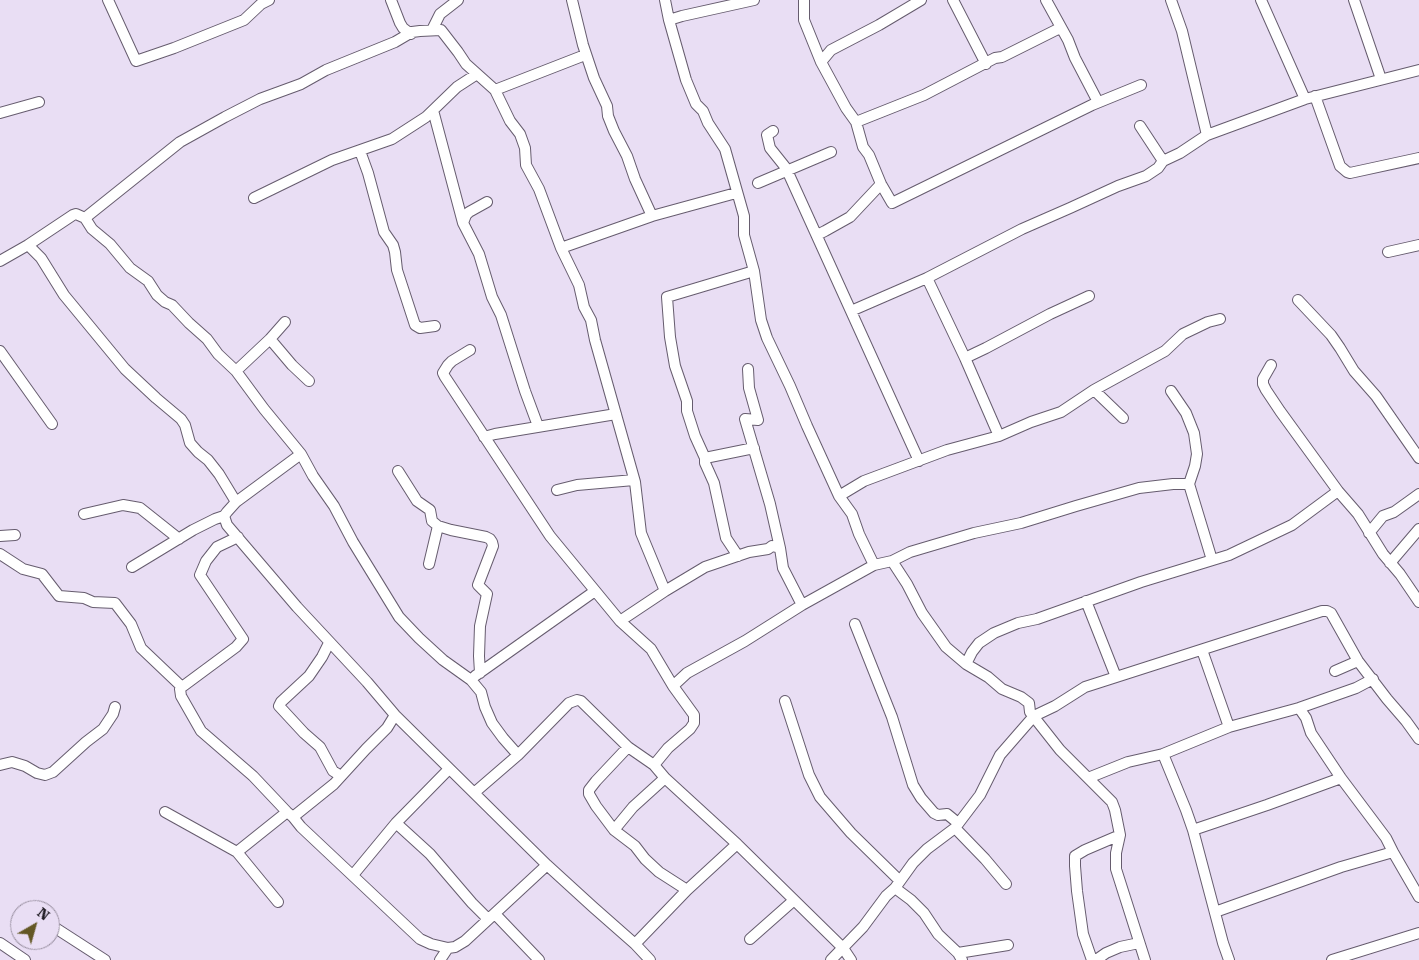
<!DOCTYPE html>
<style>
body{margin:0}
#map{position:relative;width:1419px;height:960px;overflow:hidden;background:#e9def4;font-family:"Roboto Serif",serif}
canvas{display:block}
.north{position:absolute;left:10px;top:900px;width:50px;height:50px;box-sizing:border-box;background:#e9def4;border:1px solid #9990a1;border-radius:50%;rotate:38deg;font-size:14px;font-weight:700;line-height:20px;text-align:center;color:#201c24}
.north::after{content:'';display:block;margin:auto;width:18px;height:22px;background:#635724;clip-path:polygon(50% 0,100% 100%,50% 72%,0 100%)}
</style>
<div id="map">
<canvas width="1419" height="960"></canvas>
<div class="north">N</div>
</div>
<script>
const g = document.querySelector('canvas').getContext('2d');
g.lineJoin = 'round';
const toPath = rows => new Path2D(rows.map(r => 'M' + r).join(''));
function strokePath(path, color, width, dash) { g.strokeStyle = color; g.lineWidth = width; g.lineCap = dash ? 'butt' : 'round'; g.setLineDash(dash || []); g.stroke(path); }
const minor = toPath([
 [108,0,136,61,174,48,244,20,261,4,269,0],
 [391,0,400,23,403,28,411,34],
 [572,0,583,45,594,78,607,106,608,116,614,131,627,156,635,179,652,216],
 [665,0,669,20,686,80,696,104,703,111,708,123,725,149,744,216,744,235,754,271,761,320,767,338,790,386,807,426,839,496,852,514,859,534,874,565],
 [804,0,804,20,821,62,846,108,856,122,863,147,869,155,881,184,892,203,1092,105,1141,85],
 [953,0,986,64],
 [1046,0,1068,40,1075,58,1098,102],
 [1171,0,1182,31,1207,135],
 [1261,0,1305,99],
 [1354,0,1381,79],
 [669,20,682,16,754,0],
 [432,30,440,14,458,0],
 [821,62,831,50,879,25,921,0],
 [495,90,585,55],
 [1315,96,1340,166,1347,172,1350,173,1419,158],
 [0,113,39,102],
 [434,114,463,223,479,254,492,297,501,315,525,391,538,426],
 [856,122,924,95,995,58,1002,57,1060,28],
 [1140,126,1163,161],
 [773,131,767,135,770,148,786,168,919,461],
 [360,151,368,173,384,232,393,245,395,252,397,270,415,325,420,328,435,326],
 [758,183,831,152],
 [254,198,332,160,392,139,426,117,457,87,477,74],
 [85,218,180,142,225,117,260,99,301,84,326,70,395,42,412,32,420,31,441,30,458,52,466,64,495,90,510,121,520,134,525,148,526,165,539,189,561,248,579,285,584,307,591,320,595,340,635,482,641,533,665,591],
 [463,223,466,215,469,212,487,202],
 [817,235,825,231,850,217,881,184],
 [28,245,41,258,64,295,125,369,156,398,181,419,185,425,190,443,198,452,208,460,219,474,236,502],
 [561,248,652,216,736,193],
 [1388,252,1419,245],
 [0,261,28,245,73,215,76,214,85,218,92,229,110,244,130,268,148,281,157,295,165,302,172,305,189,323,207,339,218,354,236,371,264,409,301,454,313,476,334,506,353,542,399,617,419,638,443,660,471,680,481,692,485,707,492,723,503,738,518,755],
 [927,278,965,358,999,436],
 [1298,300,1331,335,1340,348,1354,371,1376,396,1419,458],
 [851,311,927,278,1022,229,1070,208,1118,186,1146,176,1158,168,1163,161,1180,153,1207,135,1305,99,1419,70],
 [270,339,292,365,309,381],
 [470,350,452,361,448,365,443,373,445,377,550,536,620,621,651,649,673,686,694,715,694,723,690,729,668,748,654,765],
 [0,351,52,424],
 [965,358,986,348,1050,314,1089,296],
 [1271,365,1263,379,1263,384,1266,390,1280,411,1338,491,1358,514,1383,554,1400,574,1419,602],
 [748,369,749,388,758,420,745,419,770,504,780,548],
 [236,371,270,339,285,322],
 [1094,390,1123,418],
 [1171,391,1186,413,1194,433,1197,454,1195,466,1189,484,1212,560],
 [484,437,495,434,616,414],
 [301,454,236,502,227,512,224,516,227,525,297,607,367,682,395,715,547,865,593,907,635,944,650,960],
 [705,458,754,448],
 [398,471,417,501,430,510,432,521,438,526,451,530,486,537,490,539,492,542,493,546,478,585,487,594,480,626,479,656,480,673],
 [557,490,577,485,634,480],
 [839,496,864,481,947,450,999,436,1031,422,1061,412,1094,390,1165,351,1183,334,1208,322,1220,319],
 [84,514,123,505,140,508,179,539],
 [1369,533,1383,516,1394,512,1419,494],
 [0,536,15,535],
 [238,537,217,547,206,561,200,575,243,639,236,647,182,687,180,689,181,696,201,731,253,776,287,812,293,817,301,827,420,939,431,944,448,948],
 [0,554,23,569,42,574,59,596,84,598,93,602,115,603,131,624,141,648,182,687],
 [738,556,726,538,714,483,705,463,705,458,695,436,687,411,687,401,675,366,670,337,667,297,754,271],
 [892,561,907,584,922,613,946,647,966,664,988,677,1002,689,1021,697,1029,703,1030,712,1060,750,1112,802,1115,810,1120,835,1116,853,1116,869,1145,960],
 [1390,563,1419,529],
 [429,564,438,526],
 [132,567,193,530,215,519,224,516],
 [1086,601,1116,677],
 [620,621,665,591,705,567,749,552,768,549,772,546,780,548,783,568,802,605],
 [855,624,892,717,913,785,921,798,934,813,938,815,947,814,958,823],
 [329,643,322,657,309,676,281,702,279,706,304,733,320,747,333,771,341,776],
 [1202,650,1229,727],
 [966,664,972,652,979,643,994,633,1018,623,1037,619,1141,582,1229,555,1292,525,1338,491],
 [1335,671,1358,661],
 [475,676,595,591],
 [673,686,687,673,745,641,802,605,874,565,892,561,910,552,974,533,1021,523,1076,506,1139,488,1173,484,1189,484],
 [785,701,809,775,820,797,851,833,900,881],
 [1299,708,1306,718,1311,733,1341,778,1386,838,1393,852,1419,897],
 [628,747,596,781,589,790,589,794,596,806,614,830,635,846,645,859,659,872,687,890],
 [1163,754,1186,810,1193,830,1223,943,1229,960],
 [0,765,12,762,25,766,37,773,45,775,53,772,86,742,103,729,113,714,115,707],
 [1088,778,1128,762,1163,754,1229,727,1299,708,1356,688,1373,679],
 [474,793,518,755,569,703,577,700,581,701,628,747,654,765,665,778,737,844,843,948,851,960],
 [165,812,237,852,278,902],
 [293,817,334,784,366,749,387,728,395,715],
 [396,823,430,854,472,903,488,919],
 [955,828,985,859,1006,884],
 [614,830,633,807,665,778],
 [1193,830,1267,805,1341,778],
 [237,852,287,812],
 [353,875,396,823,449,769],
 [895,888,911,900,924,913,938,934,958,953,962,960],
 [1215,912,1341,867,1393,852],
 [495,914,539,960],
 [57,929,105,960],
 [750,939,793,901],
 [0,943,25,960],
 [635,944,687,890,737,844],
 [958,953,1008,945],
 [440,960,448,948,455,947,465,941,547,865],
 [831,960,863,927,886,896,895,888,913,863,927,849,955,828,980,795,1000,755,1020,732,1034,716,1055,706,1085,687,1322,611,1327,611,1331,613,1358,661,1387,699,1406,721,1419,739],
 [1092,960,1083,934,1077,891,1075,866,1075,856,1085,850,1120,835],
 [1096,960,1106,953,1120,947,1139,943],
 [1332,960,1419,933]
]);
strokePath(minor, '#665c6e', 12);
strokePath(minor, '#fff', 10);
</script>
